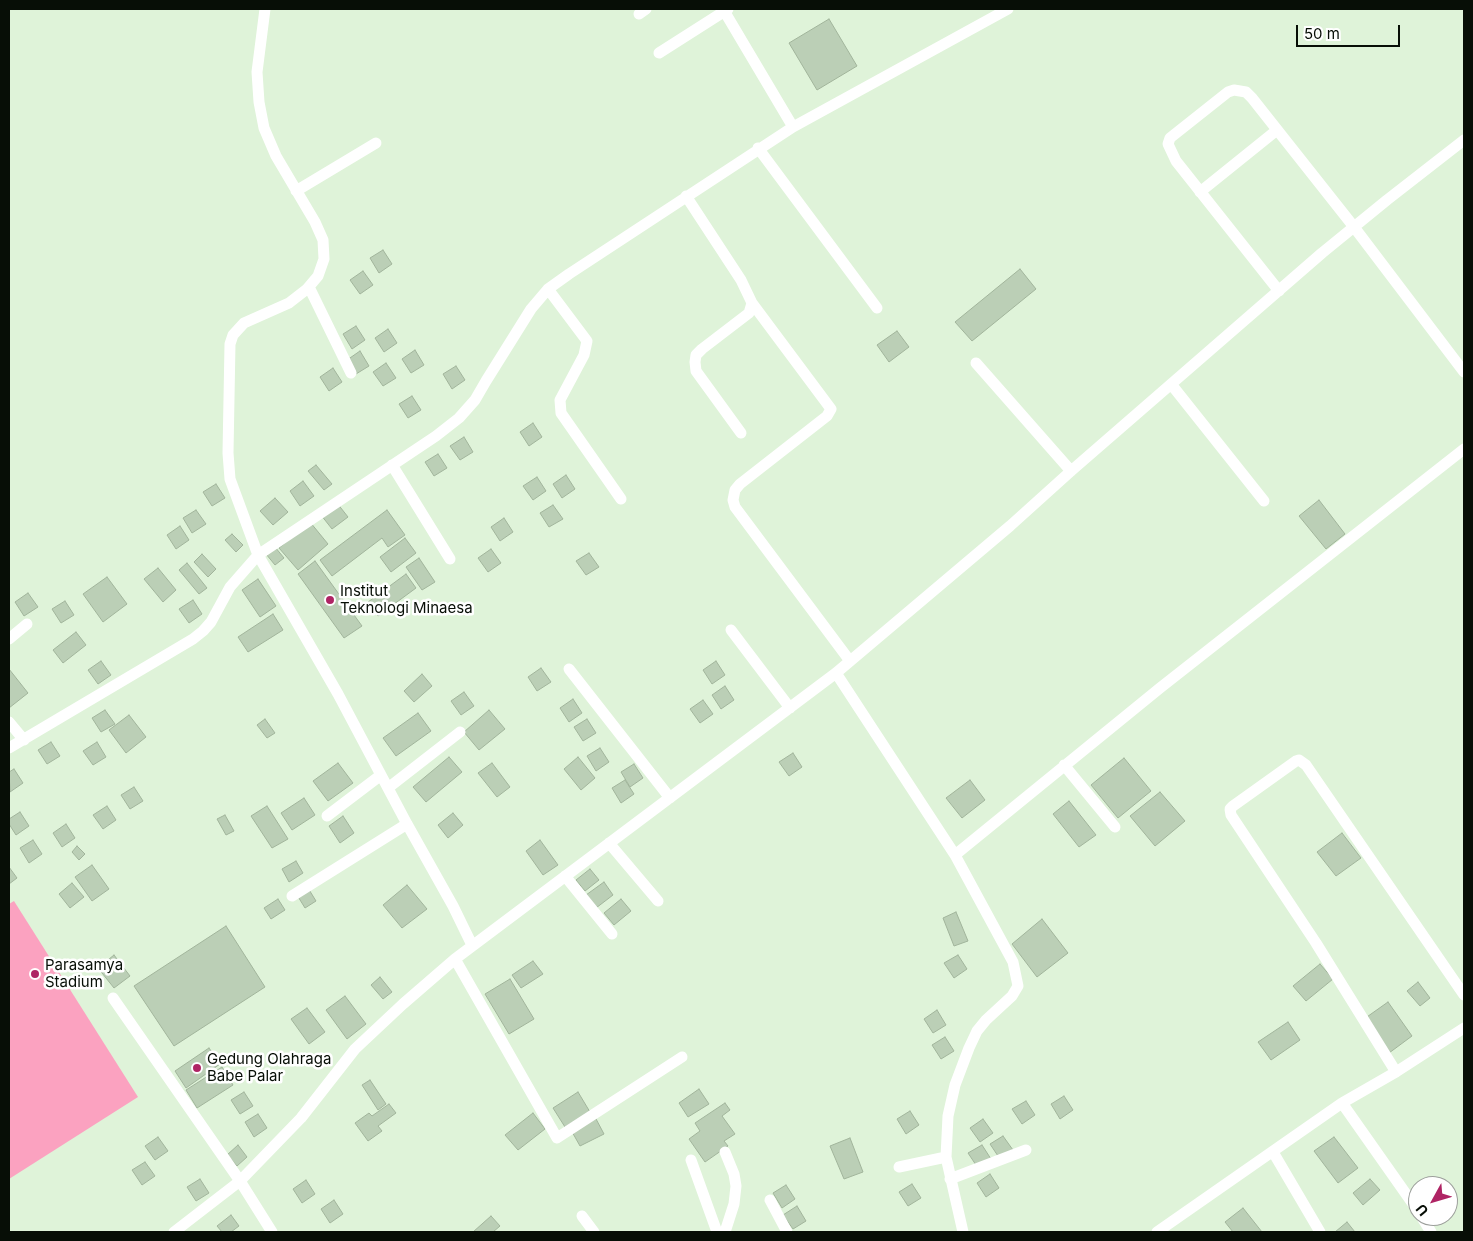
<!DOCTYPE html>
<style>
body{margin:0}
#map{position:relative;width:1473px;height:1241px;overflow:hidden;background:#dff3d9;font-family:Inter,sans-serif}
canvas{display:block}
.frame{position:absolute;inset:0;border:10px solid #070e06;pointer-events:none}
.north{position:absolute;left:1408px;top:1176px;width:50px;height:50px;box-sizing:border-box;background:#fff;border:1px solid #9c9f9b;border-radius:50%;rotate:231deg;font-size:14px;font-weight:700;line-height:20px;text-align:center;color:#070e06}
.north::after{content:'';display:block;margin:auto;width:18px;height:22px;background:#af2464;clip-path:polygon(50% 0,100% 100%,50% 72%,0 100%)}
.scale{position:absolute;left:1296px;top:25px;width:104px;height:22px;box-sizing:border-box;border:2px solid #070e06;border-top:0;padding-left:6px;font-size:15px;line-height:18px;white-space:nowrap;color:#070e06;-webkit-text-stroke:4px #fff;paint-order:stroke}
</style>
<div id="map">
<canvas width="1473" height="1241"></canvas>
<div class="frame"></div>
<div class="north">U</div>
<div class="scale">50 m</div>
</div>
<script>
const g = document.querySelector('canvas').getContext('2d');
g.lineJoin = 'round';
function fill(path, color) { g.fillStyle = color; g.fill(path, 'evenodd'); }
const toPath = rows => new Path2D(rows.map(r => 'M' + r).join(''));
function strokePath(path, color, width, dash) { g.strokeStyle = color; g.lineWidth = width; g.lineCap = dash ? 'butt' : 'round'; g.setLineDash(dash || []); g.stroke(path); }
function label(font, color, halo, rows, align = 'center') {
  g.font = font + ' Inter,sans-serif'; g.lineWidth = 5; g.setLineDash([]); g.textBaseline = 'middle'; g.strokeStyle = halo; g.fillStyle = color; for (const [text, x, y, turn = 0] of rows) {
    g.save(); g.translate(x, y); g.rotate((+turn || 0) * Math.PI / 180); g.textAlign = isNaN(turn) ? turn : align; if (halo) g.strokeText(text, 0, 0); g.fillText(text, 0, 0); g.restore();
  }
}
const green = toPath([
 [14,901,138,1097,9,1179,9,904]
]);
const building = toPath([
 [829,19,857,66,817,90,789,43,829,19],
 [383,250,392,264,379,273,370,258,383,250],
 [1020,269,1036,289,972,341,955,322,1020,269],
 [363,271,373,285,360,294,350,280,363,271],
 [356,326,365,340,352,349,343,334,356,326],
 [388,329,397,343,384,352,375,338,388,329],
 [897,331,909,347,889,362,877,345,897,331],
 [415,350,424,365,411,373,402,359,415,350],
 [360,351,369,366,356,374,347,360,360,351],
 [386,363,396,378,383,386,373,372,386,363],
 [456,366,465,380,452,389,443,374,456,366],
 [333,368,342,382,329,391,320,377,333,368],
 [412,396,421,410,408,418,399,404,412,396],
 [533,423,542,437,529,446,520,432,533,423],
 [464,437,473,452,460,460,450,446,464,437],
 [438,454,447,468,434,476,425,462,438,454],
 [316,465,332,484,324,490,308,471,316,465],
 [566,475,575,489,562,498,553,484,566,475],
 [537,477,546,491,533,500,523,486,537,477],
 [303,481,314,496,300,506,290,491,303,481],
 [216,484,225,498,212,506,203,492,216,484],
 [275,498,288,512,273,525,260,511,275,498],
 [1319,500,1345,534,1326,549,1299,516,1319,500],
 [337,503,348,517,332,529,321,515,337,503],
 [553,505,563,519,549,527,540,513,553,505],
 [196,510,206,524,192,533,183,518,196,510],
 [387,510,405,535,388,547,382,538,332,576,320,560,387,510],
 [504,518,513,532,500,541,491,527,504,518],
 [310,522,328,544,298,570,279,548,310,522],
 [180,526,189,540,176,549,167,535,180,526],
 [232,534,243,545,236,552,225,540,232,534],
 [405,538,416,553,391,572,380,557,405,538],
 [275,547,284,558,275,565,266,554,275,547],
 [491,549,501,563,488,572,478,558,491,549],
 [589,553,599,567,586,575,576,561,589,553],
 [202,554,216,569,208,577,194,562,202,554],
 [419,558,435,582,422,590,406,567,419,558],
 [315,561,362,626,344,638,298,574,315,561],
 [187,563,207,588,199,594,179,570,187,563],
 [158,568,176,590,163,602,144,579,158,568],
 [406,574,416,588,378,616,368,602,406,574],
 [107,577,127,604,103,622,83,594,107,577],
 [258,579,276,606,260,617,242,590,258,579],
 [28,593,38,607,24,616,15,602,28,593],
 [193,600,202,614,189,623,179,609,193,600],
 [65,601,74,615,61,623,52,609,65,601],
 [273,614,283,630,248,652,238,637,273,614],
 [76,632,86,645,63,663,53,650,76,632],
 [101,661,111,675,98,684,88,670,101,661],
 [716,661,725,675,712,684,703,670,716,661],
 [541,668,551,682,537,691,528,677,541,668],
 [9,669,28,693,9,708,9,669],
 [422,674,432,686,414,702,404,691,422,674],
 [725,686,734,700,721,709,712,695,725,686],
 [464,692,474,706,461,715,451,701,464,692],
 [573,699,582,713,569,722,560,708,573,699],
 [703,700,713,714,700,723,690,709,703,700],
 [105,710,115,724,101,732,92,718,105,710],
 [489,710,505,729,479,750,464,732,489,710],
 [418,713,431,731,396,756,383,738,418,713],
 [129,715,146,737,126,753,109,730,129,715],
 [265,719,275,733,267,738,257,725,265,719],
 [587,719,596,733,583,741,574,727,587,719],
 [51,742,60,756,47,764,38,750,51,742],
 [97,742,106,757,93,765,83,751,97,742],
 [600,748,609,762,596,771,587,756,600,748],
 [793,753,802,767,789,776,779,762,793,753],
 [449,757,462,772,426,802,413,787,449,757],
 [578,757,595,778,581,790,564,769,578,757],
 [1124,758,1151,791,1118,818,1091,785,1124,758],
 [338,763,353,783,328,801,313,781,338,763],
 [492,763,510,787,497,797,478,773,492,763],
 [634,764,643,778,630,787,621,772,634,764],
 [14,769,23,783,10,792,9,772,14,769],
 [625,780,634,794,621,803,612,788,625,780],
 [970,780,985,800,962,818,946,798,970,780],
 [134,787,143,801,130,809,121,795,134,787],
 [1160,792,1185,821,1155,846,1130,816,1160,792],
 [304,798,315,815,292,830,281,813,304,798],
 [1069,801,1096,835,1079,847,1053,814,1069,801],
 [107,806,116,820,103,829,93,815,107,806],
 [267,806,288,839,272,848,251,816,267,806],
 [20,812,29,826,16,835,9,824,9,819,20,812],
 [453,813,463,825,448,838,438,825,453,813],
 [225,815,234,831,226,835,217,819,225,815],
 [343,816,354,833,340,843,329,826,343,816],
 [66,824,75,838,62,847,53,833,66,824],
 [1342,833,1361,858,1336,876,1317,852,1342,833],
 [33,840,42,854,29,863,20,848,33,840],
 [540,840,558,865,543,875,526,851,540,840],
 [77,846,85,854,79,860,72,852,77,846],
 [296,861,303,873,289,882,282,869,296,861],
 [92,865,109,889,92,901,75,877,92,865],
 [9,867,17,878,9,884,9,867],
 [590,869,599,880,585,891,576,880,590,869],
 [604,882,613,895,596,908,586,895,604,882],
 [72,883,84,897,70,908,59,894,72,883],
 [407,885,427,909,402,928,383,905,407,885],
 [308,888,316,901,305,908,297,895,308,888],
 [278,899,285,910,271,919,264,908,278,899],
 [621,899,631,911,614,925,604,913,621,899],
 [956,912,968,941,954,946,943,918,956,912],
 [1042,919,1068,953,1037,977,1012,944,1042,919],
 [226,926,265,987,174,1046,134,986,226,926],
 [114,955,130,976,114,988,98,968,114,955],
 [958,955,967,969,954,978,944,963,958,955],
 [533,961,543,974,521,988,512,975,533,961],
 [1320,964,1333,979,1306,1001,1293,986,1320,964],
 [380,977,392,992,383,999,371,985,380,977],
 [510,979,534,1019,509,1034,485,994,510,979],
 [1418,982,1430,998,1420,1006,1407,991,1418,982],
 [345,996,366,1024,347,1039,326,1010,345,996],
 [1388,1002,1412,1036,1389,1053,1364,1019,1388,1002],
 [307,1008,325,1032,309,1044,291,1019,307,1008],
 [937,1010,946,1025,933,1033,924,1019,937,1010],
 [1288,1022,1300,1040,1271,1060,1258,1042,1288,1022],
 [945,1037,954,1051,941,1059,932,1045,945,1037],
 [209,1048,220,1064,186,1088,175,1071,209,1048],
 [222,1067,233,1085,197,1108,186,1090,222,1067],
 [370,1080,386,1104,378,1110,362,1085,370,1080],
 [699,1089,709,1104,688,1117,679,1103,699,1089],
 [244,1092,253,1106,240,1114,231,1100,244,1092],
 [578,1092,590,1112,565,1127,553,1108,578,1092],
 [1064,1096,1073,1110,1060,1119,1051,1104,1064,1096],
 [1026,1101,1035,1115,1022,1124,1012,1109,1026,1101],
 [725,1103,730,1110,722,1116,735,1134,724,1141,728,1146,705,1162,689,1139,700,1131,695,1123,725,1103],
 [389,1104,396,1113,378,1126,382,1131,368,1141,355,1123,369,1113,372,1116,389,1104],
 [910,1111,919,1125,906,1134,897,1119,910,1111],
 [533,1113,545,1129,518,1150,505,1135,533,1113],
 [258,1114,267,1128,254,1137,245,1122,258,1114],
 [595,1117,604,1134,580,1146,571,1130,595,1117],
 [983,1119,993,1133,980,1142,970,1128,983,1119],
 [1003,1136,1013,1150,1000,1159,990,1144,1003,1136],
 [158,1137,168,1151,155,1160,145,1146,158,1137],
 [1334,1137,1358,1168,1338,1183,1314,1151,1334,1137],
 [850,1138,863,1172,844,1179,830,1146,850,1138],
 [238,1145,247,1157,237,1166,227,1155,238,1145],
 [982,1145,991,1159,978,1168,968,1153,982,1145],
 [145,1162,155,1176,142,1185,132,1170,145,1162],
 [990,1174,999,1188,986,1197,977,1183,990,1174],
 [200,1179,209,1193,196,1201,187,1187,200,1179],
 [1370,1179,1380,1190,1363,1205,1353,1193,1370,1179],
 [306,1180,315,1194,302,1203,293,1189,306,1180],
 [912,1184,921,1198,908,1206,899,1192,912,1184],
 [786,1185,795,1199,782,1208,773,1193,786,1185],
 [334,1200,343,1214,330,1223,321,1209,334,1200],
 [797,1206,806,1221,793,1229,783,1215,797,1206],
 [1243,1208,1262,1232,1233,1232,1225,1222,1243,1208],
 [231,1215,239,1226,231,1232,222,1232,217,1226,231,1215],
 [491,1216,500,1226,493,1232,473,1232,491,1216],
 [1347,1222,1355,1232,1335,1232,1347,1222]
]);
const street = toPath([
 [265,9,257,72,259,102,264,128,276,156,315,222,323,240,324,259,318,276,307,289,289,303,244,323,233,335,230,344,228,453,230,479,258,555,338,694,407,824,453,906,472,945],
 [723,9,793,127],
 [639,14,646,9],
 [659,53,728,9],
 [758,148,877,308],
 [296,191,376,143],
 [1200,192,1277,130],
 [686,196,741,280,752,303,749,313,702,349,696,355,695,362,696,371,741,433],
 [309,287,351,373],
 [548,289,587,341,584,355,560,400,561,413,621,499],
 [1279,291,1176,161,1168,144,1170,138,1228,92,1234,90,1246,92,1252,98,1354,227,1464,372],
 [752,303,831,409,827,416,740,484,735,490,733,500,735,507,850,661],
 [976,363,1071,471],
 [1171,384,1264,501],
 [392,465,450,559],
 [731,630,790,708],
 [9,639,27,624],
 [569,669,670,798],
 [836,673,955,855],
 [9,722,24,740],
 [9,748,193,639,203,631,211,622,230,587,258,555,436,436,459,418,475,400,486,381,531,309,548,289,569,274,793,127,1008,9],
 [1064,765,1115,827],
 [388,788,460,732],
 [327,816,381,775],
 [609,843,658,901],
 [565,876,612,934],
 [292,896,407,824],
 [455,959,557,1138,682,1057],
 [113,998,240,1181,272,1232],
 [1396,1072,1316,943,1231,815,1230,809,1233,806,1296,761,1299,760,1306,765,1464,995],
 [1342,1103,1418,1211],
 [1273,1152,1320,1232],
 [691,1160,717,1232],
 [899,1167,946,1157],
 [950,1179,1026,1150],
 [770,1200,787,1232],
 [582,1216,594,1232],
 [1421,1216,1431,1232],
 [174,1232,240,1181,301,1118,355,1049,403,1004,455,959,836,673,1010,526,1071,471,1322,253,1387,200,1464,140],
 [725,1232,734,1204,736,1186,734,1174,725,1152],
 [963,1232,946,1157,948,1116,955,1085,969,1048,977,1031,986,1020,1012,996,1018,986,1013,962,955,855,1160,688,1464,449],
 [1157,1232,1342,1103,1396,1072,1464,1028]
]);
const markers = [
 [330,600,5,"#af2464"],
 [35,974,5,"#af2464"],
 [197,1068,5,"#af2464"]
];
const poiNames = [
 ["Institut",340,591],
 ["Teknologi Minaesa",340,608],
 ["Parasamya",45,965],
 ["Stadium",45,982],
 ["Gedung Olahraga",207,1059],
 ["Babe Palar",207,1076]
];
fill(green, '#fba2c0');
fill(building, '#bbcfb6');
strokePath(building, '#a1b49b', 1);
strokePath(street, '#fff', 11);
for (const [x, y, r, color] of markers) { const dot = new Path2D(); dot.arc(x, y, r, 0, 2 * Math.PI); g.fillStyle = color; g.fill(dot); strokePath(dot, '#fff', 2); }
label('15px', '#070e06', '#fff', poiNames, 'left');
</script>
